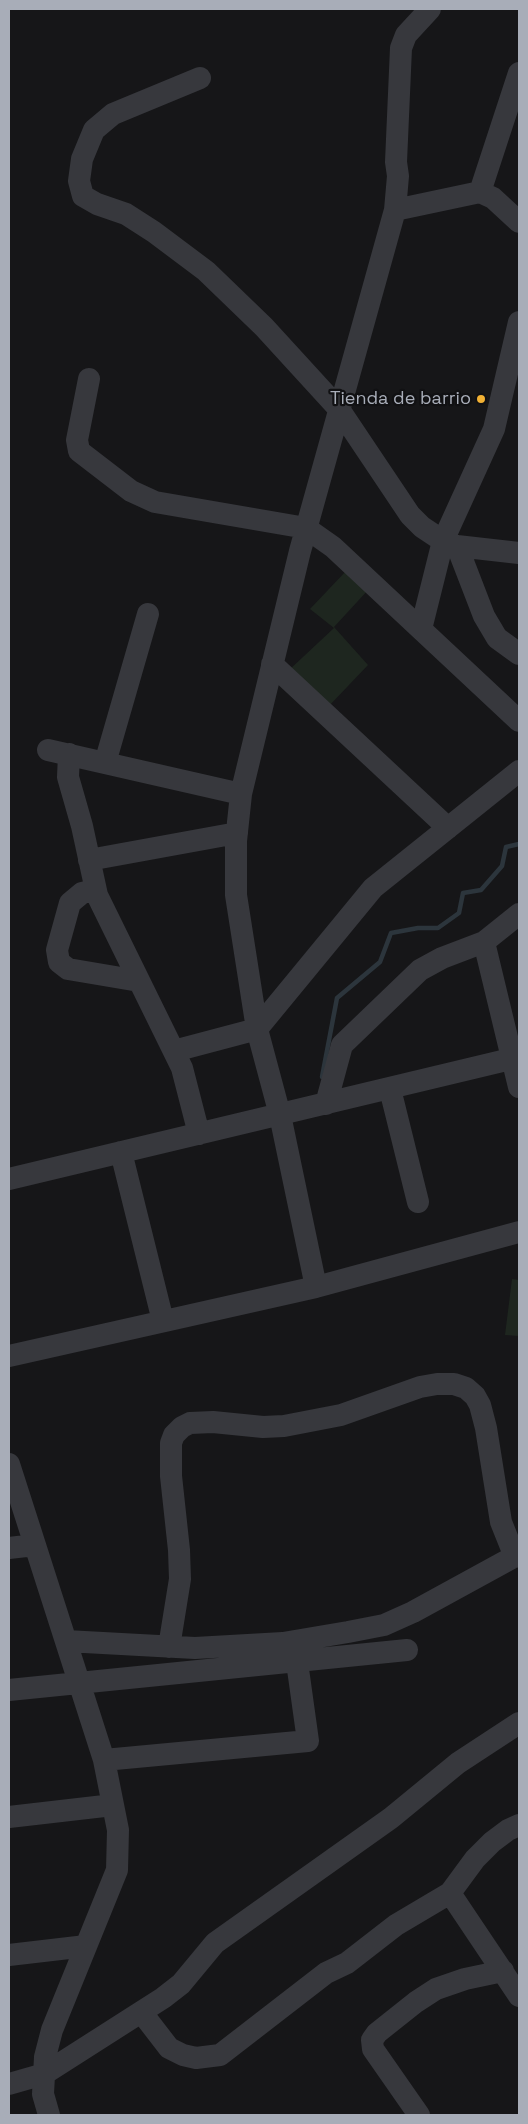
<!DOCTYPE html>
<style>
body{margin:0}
#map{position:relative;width:528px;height:2124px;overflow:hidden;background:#161618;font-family:"Space Grotesk",sans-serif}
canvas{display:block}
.frame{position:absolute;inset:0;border:10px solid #a8adb8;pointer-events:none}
</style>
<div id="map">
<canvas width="528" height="2124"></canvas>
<div class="frame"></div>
</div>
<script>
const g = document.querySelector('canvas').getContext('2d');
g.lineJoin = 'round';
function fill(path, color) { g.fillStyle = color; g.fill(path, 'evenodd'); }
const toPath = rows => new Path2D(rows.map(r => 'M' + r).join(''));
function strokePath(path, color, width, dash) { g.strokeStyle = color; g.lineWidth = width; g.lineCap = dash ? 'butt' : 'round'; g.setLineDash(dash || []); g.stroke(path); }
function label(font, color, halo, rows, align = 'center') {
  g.font = font + ' "Space Grotesk",sans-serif'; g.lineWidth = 4.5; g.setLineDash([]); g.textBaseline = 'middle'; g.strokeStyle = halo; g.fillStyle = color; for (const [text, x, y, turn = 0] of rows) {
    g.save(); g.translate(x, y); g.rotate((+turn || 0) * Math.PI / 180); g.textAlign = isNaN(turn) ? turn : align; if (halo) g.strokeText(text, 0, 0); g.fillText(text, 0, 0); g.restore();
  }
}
const green = toPath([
 [347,570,369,589,334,627,368,665,328,707,288,671,334,628,310,609],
 [512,1279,519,1280,519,1336,505,1335]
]);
const stream = toPath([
 [322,1077,337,998,380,962,391,933,418,928,438,928,459,913,463,893,481,890,502,866,506,847,519,844]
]);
const minor = toPath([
 [200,78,113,114,94,130,82,159,79,181,83,196,97,204,126,214,154,232,206,271,264,327,339,409,410,515,422,527,443,541,457,546,519,553],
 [480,192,519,73],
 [395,210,480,192,493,198,519,222],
 [89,379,77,440,79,451,131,491,155,502,306,528,333,547,519,721],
 [457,546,484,616,497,638,519,654],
 [421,629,443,541,494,429,519,322],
 [272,664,448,828],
 [48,750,241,794],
 [69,754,68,777,82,826,97,895,182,1068,199,1134],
 [105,763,148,614],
 [89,860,237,833],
 [95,890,82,893,70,903,57,950,59,962,68,969,139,981],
 [484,942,519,1087],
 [174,1051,257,1029,373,888,519,771],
 [390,1089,418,1202],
 [326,1104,342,1045,420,970,442,958,484,942,519,914],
 [121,1152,163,1321],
 [9,1179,519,1057],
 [316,1287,280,1115,257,1029,236,895,236,841,241,794,300,551,395,210,398,176,396,162,401,48,406,35,430,9],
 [9,1356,316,1287,519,1232],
 [9,1464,104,1760,118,1830,117,1870,52,2030,45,2057,43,2094,49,2115],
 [9,1548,35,1545],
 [66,1641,195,1648,283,1643,348,1632,384,1625,413,1612,519,1554],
 [169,1647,180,1579,179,1550,171,1476,171,1443,174,1435,182,1427,190,1423,213,1422,263,1427,284,1426,341,1415,420,1387,437,1384,454,1384,466,1388,475,1396,480,1405,486,1428,501,1522,515,1557],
 [9,1690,407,1650],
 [104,1760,308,1741,297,1662],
 [9,1817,113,1805],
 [450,1893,519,1996],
 [9,1955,86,1946],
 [142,2013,169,2048,183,2055,196,2058,220,2055,326,1973,347,1963,396,1925,450,1893,475,1859,492,1842,508,1830,519,1825],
 [9,2084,44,2074,163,1998,181,1984,215,1943,391,1818,458,1763,519,1723],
 [419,2115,373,2049,372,2040,377,2033,416,2002,436,1989,465,1979,503,1971]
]);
const markers = [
 [481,399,5,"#f2b134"]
];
const poiNames = [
 ["Tienda de barrio",471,399]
];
fill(green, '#1e261f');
strokePath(stream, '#2c353c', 4.5);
strokePath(minor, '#37383d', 22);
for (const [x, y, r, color] of markers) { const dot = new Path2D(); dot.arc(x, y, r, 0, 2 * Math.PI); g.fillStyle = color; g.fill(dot); strokePath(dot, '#111113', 2); }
label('18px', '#a8adb8', '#111113', poiNames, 'right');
</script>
